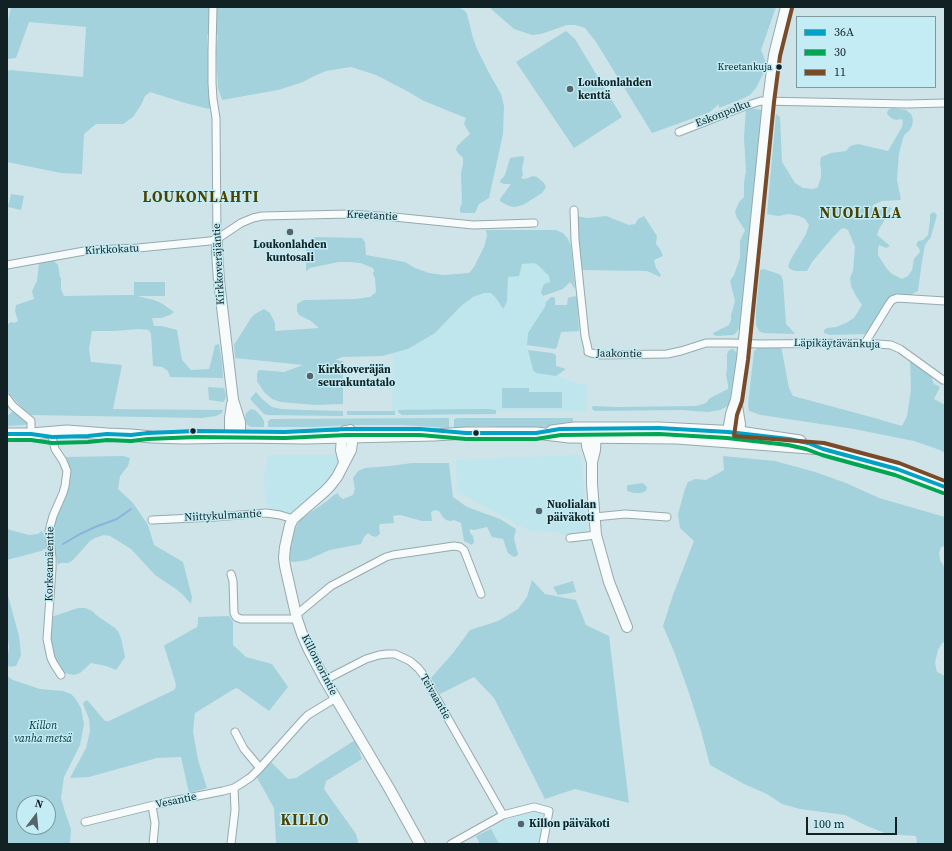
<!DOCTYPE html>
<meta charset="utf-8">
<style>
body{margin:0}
#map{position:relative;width:952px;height:851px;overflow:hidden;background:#cee4e9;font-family:"Source Serif 4",serif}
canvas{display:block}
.frame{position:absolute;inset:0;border:8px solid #122124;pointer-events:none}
.legend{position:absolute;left:796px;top:16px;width:140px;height:72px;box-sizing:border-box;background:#c3ecf4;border:1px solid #7c9ba1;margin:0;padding:5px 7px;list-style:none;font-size:12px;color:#122124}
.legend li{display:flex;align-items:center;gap:8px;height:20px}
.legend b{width:20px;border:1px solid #7c9ba1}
.north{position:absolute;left:16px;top:795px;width:40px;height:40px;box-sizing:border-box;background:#c3ecf4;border:1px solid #7c9ba1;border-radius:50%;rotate:16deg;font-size:11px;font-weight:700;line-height:16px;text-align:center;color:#122124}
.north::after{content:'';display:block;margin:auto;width:14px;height:18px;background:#546569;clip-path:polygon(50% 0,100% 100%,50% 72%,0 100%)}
.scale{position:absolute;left:806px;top:817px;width:91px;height:18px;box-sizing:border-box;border:2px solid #122124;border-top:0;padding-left:5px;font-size:12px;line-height:14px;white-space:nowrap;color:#122124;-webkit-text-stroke:3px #c3ecf4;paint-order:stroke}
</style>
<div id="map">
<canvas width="952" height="851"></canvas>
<div class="frame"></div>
<ul class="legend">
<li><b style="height:5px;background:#01a2c6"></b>36A</li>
<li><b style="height:5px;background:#00a651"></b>30</li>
<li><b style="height:5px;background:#7a4b2a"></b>11</li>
</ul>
<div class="north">N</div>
<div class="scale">100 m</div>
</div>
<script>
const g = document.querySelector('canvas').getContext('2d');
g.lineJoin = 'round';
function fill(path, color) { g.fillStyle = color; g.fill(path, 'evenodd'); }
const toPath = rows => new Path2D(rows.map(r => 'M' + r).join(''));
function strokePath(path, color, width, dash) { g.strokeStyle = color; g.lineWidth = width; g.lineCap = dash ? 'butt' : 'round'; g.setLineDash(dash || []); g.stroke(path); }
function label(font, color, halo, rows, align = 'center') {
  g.font = font + ' "Source Serif 4",serif'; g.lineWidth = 3; g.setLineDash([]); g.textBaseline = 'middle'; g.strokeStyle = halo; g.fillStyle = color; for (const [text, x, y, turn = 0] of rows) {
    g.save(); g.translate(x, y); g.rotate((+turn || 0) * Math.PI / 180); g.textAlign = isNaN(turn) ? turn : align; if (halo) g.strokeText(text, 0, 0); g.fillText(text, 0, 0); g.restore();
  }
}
const built = toPath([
 [527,263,534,263,538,265,549,277,550,283,541,293,546,305,528,333,527,345,533,370,536,373,556,376,587,386,586,411,502,410,392,411,393,353,408,349,435,333,461,306,473,297,484,293,491,293,496,298,502,309,507,302,508,276,522,264],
 [269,455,337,455,339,458,337,469,326,485,295,513,289,513,269,510,265,495,264,476,268,456],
 [580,455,582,464,587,533,583,535,563,535,557,532,533,531,528,530,458,492,457,490,456,460],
 [535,812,540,813,542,817,544,833,541,844,480,844,476,836,491,829,508,819]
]);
const green = toPath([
 [11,7,458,7,465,11,467,14,473,38,477,49,488,71,501,94,504,106,503,134,489,198,479,204,475,213,463,213,460,212,460,207,462,204,461,173,463,164,463,158,458,153,456,150,457,146,470,134,464,124,466,118,424,101,407,91,376,75,351,67,326,71,312,77,303,82,278,90,222,100,218,88,216,50,218,35,207,35,211,105,209,109,185,103,150,92,145,96,141,105,133,117,123,124,96,124,84,134,82,174,61,173,7,162,7,71,10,70,83,77,86,27,29,22,16,58,8,59,8,21],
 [489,7,776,7,761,50,766,62,766,66,764,72,756,88,750,95,744,98,719,108,719,104,710,112,680,123,652,133,596,42,585,28,575,25,567,25,541,34,532,35,514,29],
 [566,31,575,39,622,117,574,148,516,62],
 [746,108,749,108,761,110,761,137,742,307,739,328,736,333,733,335,717,336,714,335,713,333,729,325,731,320,731,315,735,301,730,281,734,275,740,258,740,241,745,230,737,218,735,212,739,202,744,197,744,182,746,171,744,138],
 [893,108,906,110,911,114,913,120,912,126,909,131,904,135,899,153,897,180,901,200,882,201,873,205,872,208,880,210,888,207,892,208,879,229,877,235,890,246,886,248,879,245,878,249,878,255,887,269,892,274,902,279,908,276,912,270,914,259,920,252,919,248,916,245,918,241,923,240,928,235,930,221,930,214,934,212,937,215,931,237,925,245,922,261,918,291,910,295,892,296,889,298,885,304,868,332,865,334,830,335,824,333,824,330,827,328,836,327,846,323,854,318,862,305,856,296,851,286,850,278,853,271,855,247,848,230,844,228,841,229,835,235,812,262,807,271,795,271,790,269,788,266,791,259,806,234,809,225,805,219,799,216,789,214,778,216,767,214,776,114,780,117,782,162,795,183,803,188,813,189,818,187,821,177,821,169,820,163,821,157,831,153,846,151,850,146,858,144,888,151,902,127,903,122,902,119,896,120,891,118,887,114,888,110],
 [522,156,524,157,524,159,522,168,523,175,521,178,525,179,533,176,537,177,544,183,546,187,542,193,523,205,515,207,509,206,505,204,500,201,500,199,511,184,504,184,500,182,501,179,503,178,505,175,510,158],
 [11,194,24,196,21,210,8,207],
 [576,216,588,218,606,216,629,225,635,224,638,219,644,216,657,236,656,244,660,249,663,256,654,260,656,268,661,275,660,277,647,271,582,270],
 [486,230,556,230,563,233,568,239,571,246,575,289,570,282,563,289,543,296,541,293,542,289,544,284,550,282,549,276,538,265,534,263,522,264,519,276,508,277,507,302,503,309,496,298,491,293,484,293,473,297,461,306,435,333,408,349,382,356,342,357,335,360,343,361,343,404,316,405,280,402,272,399,264,392,257,381,257,374,259,370,284,372,303,365,235,358,234,345,251,318,255,314,264,309,270,313,275,323,275,331,319,328,311,321,299,315,297,311,297,304,304,300,355,299,370,297,376,292,375,278,373,274,374,271,373,268,360,263,349,262,339,262,310,268,306,271,306,242,315,237,362,238,365,242,366,255,405,262,415,268,429,273,444,275,469,273,474,267,484,247,487,236],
 [53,260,58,265,60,277,61,278,61,289,64,296,123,295,134,295,134,282,165,282,165,296,137,296,154,300,161,303,174,312,170,315,161,318,152,318,154,326,162,326,177,330,182,360,191,370,209,369,211,362,215,345,219,344,222,362,223,378,170,377,168,371,162,367,153,366,151,334,149,330,139,329,114,331,92,331,89,349,91,362,122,365,113,409,223,410,222,413,216,416,202,418,31,415,23,409,7,391,7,329,8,324,11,322,14,323,18,321,15,311,16,305,34,299,32,291,37,281,39,263],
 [764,269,781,275,783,281,786,324,790,328,795,334,763,333,759,331,757,327,756,324,756,311,760,270],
 [575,296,577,298,579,331,561,332,557,347,555,349,527,345,528,333,546,305,545,303,551,297,553,297,555,298,555,305,567,305,568,298],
 [760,346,781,346,789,388,793,396,871,417,902,426,907,416,911,390,910,360,930,374,934,384,940,387,934,399,945,405,945,453,940,450,914,441,854,429,761,415,749,411,748,405,754,351],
 [733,349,738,354,730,402,728,406,720,410,708,412,682,410,596,411,593,410,592,408,592,407,594,406,615,407,696,406,706,403,710,398,728,389,728,385,726,375,727,369,727,354,729,350],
 [528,350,552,353,555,354,556,356,556,366,566,369,556,376,536,373,533,370],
 [208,387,224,388,226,396,225,400,223,402,209,400],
 [502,388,529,388,529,392,562,392,562,408,502,408],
 [256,392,262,399,272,407,282,409,306,410,343,411,343,416,267,415,263,413,250,399],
 [16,409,28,422,27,424,25,425,7,426,7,416],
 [251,409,255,410,261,416,264,421,264,427,251,427,247,425,245,419,246,413],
 [464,409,489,409,496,410,496,414,402,415,398,412,398,410],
 [347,411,395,411,395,415,347,415],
 [449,418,449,428,403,425,355,425,312,427,268,427,268,421,271,419],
 [458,418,573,418,573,425,533,428,510,428,480,426,454,428,454,419],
 [123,456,130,458,128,466,120,476,118,489,133,503,148,525,154,545,183,562,192,597,191,604,182,594,176,589,155,575,131,549,110,536,104,535,95,538,90,541,73,560,68,563,60,563,58,565,54,547,53,536,54,523,67,494,70,482,69,469,65,460,66,457],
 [723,456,775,461,815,472,846,483,879,498,945,517,945,546,941,547,939,553,940,560,945,568,945,642,942,643,938,650,935,663,937,672,945,676,945,844,917,844,916,836,887,834,867,826,845,815,800,809,782,804,767,794,744,784,710,765,701,731,689,693,675,654,663,626,673,595,694,541,680,528,678,514,685,489,688,482,695,479,706,480,724,470],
 [412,463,449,463,453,497,467,507,500,519,516,529,514,538,516,547,518,554,517,556,514,557,508,553,503,539,492,537,487,527,474,530,470,529,470,533,473,536,474,542,472,545,464,541,461,523,454,520,450,521,446,520,443,517,439,511,435,510,431,512,432,521,422,521,400,515,393,516,394,523,380,524,379,527,380,534,376,537,372,536,368,533,364,537,361,544,330,550,307,560,295,562,288,561,289,549,291,537,300,520,304,517,327,501,334,495,338,493,339,496,343,499,353,495,355,489,353,478,358,471,365,468,390,466],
 [643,483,647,487,646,491,641,493,634,493,627,491,627,486,628,485],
 [7,528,10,530,29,535,38,534,42,531,48,543,48,547,41,551,7,560],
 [532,580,545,594,576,600,586,625,609,636,629,803,575,789,545,799,494,698,474,677,440,694,431,678,453,653,470,630,498,621,518,609,527,597],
 [573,581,576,592,558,595,553,587],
 [7,592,19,636,21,655,16,666,9,667,7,662,9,647,7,633],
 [78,608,85,608,92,611,96,615,115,628,118,631,121,638,125,657,116,670,106,666,91,663,80,673,74,675,60,672,54,660,49,634,51,617],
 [229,616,233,622,233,645,246,657,272,664,288,687,269,711,237,688,234,689,195,713,193,731,198,760,207,788,189,793,181,757,157,758,89,777,70,778,86,748,90,731,89,719,83,704,84,702,87,700,105,721,109,721,172,691,175,689,176,686,175,681,164,646,165,645,197,627,198,624,198,617],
 [7,676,13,680,40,689,63,691,71,694,75,698,81,708,84,724,80,745,64,777,61,798,65,812,71,829,70,844,7,844],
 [24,803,48,803,48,827,24,827],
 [355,740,362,759,326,781,324,789,356,834,358,842,356,844,276,844,274,808,256,776,271,762,288,779,296,778],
 [491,829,499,844,480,844,476,836]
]);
const stream = toPath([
 [63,544,80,534,95,527,117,519,131,509]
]);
const street = toPath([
 [213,7,212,51,212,83,213,99,216,118,217,239],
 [679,132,745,106,761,101,907,104,945,103],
 [574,210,575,240,585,336,588,349,588,352,591,353,601,355,667,354,681,351,706,343,731,343,759,344,865,343,891,345,900,349,943,380],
 [7,265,90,250,138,248,210,241,217,239,241,223,253,218,262,216,349,214,394,217,473,225,534,223],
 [865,343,889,304,892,300,897,298,945,301],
 [7,398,13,406,31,421,31,434],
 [52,432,52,437,55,449,63,461,67,471,65,486,63,493,53,516,49,531,52,558,52,569,47,639,51,658,54,664,61,675],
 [595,517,625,514,667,517],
 [152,520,215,517,266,513,280,515,293,519],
 [570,538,596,535],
 [231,574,233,581,234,613,236,617,241,619,297,619],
 [296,615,331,586,386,557,393,555,454,546,460,547,464,550,481,594],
 [325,680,366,659,379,655,387,654,395,654,410,661,418,668,422,673,503,815],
 [235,732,244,749,260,768],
 [152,806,155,823,153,844],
 [85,822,162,803,223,791,234,788,242,783,251,777,260,768,302,721,308,715,336,698],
 [231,844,235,810,234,788],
 [451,844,503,815,534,807,549,811,543,844]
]);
const secondary = toPath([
 [217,239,217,251,219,281,233,400,240,422,240,437],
 [736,400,740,424,739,439],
 [596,429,595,450,592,462,592,484,596,535,609,582,627,627],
 [350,430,353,436,351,450,337,477,330,486,324,492,293,519,290,525,285,547,284,558,285,566,297,619,302,634,309,650,325,680,389,788,420,844],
 [586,431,587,446,592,462],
 [230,437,230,418,232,404],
 [727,438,731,414,736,400,742,359,768,101,774,55,786,7],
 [344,462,341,450,342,437,345,431]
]);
const primary = toPath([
 [552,431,574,428,659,428,739,432,800,441],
 [7,434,31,434,67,431,107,434,131,435,152,437,184,438,240,437,305,438,434,435,466,433,536,433,569,437,677,438,823,449,870,461,897,469,945,487]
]);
const bus1 = toPath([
 [7,434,31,434,52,437,88,436,107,434,131,435,148,433,196,431,285,432,346,429,420,429,466,433,536,433,560,429,659,428,728,432,789,439,808,443,823,449,897,469,945,487]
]);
const bus2 = toPath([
 [7,440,31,440,52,443,88,442,107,440,131,441,148,439,196,437,285,438,346,435,420,435,466,439,536,439,561,435,659,434,727,438,788,445,806,449,822,455,895,475,943,493]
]);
const bus3 = toPath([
 [792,8,780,56,774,102,748,360,742,401,737,415,734,436,824,443,899,463,945,481]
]);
const markers = [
 [779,67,3.5,"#122124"],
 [570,89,4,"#546569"],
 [290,232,4,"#546569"],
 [310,376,4,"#546569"],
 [193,431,3.5,"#122124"],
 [476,433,3.5,"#122124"],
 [539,511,4,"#546569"],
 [521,824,4,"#546569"]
];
const busNames = [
 ["Kreetankuja",772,67]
];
const poiNames = [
 ["Loukonlahden",578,83],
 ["kenttä",578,96],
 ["Loukonlahden",290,245,"center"],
 ["kuntosali",290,258,"center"],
 ["Kirkkoveräjän",318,370],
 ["seurakuntatalo",318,383],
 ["Nuolialan",547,505],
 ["päiväkoti",547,518],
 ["Killon päiväkoti",529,824]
];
const streetNames = [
 ["Eskonpolku",723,114,-21],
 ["Kreetantie",372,216,3],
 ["Kirkkokatu",112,250,-3],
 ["Kirkkoveräjäntie",219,264,-93],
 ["Läpikäytävänkuja",837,344,1],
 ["Jaakontie",619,354,1],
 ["Niittykulmantie",223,516,-3],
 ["Korkeamäentie",50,564,-89],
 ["Killontorintie",319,665,63],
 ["Teivaantie",435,697,60],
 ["Vesantie",176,801,-12]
];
const parkNames = [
 ["Killon",43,726],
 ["vanha metsä",43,739]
];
const districtNames = [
 ["LOUKONLAHTI",201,198],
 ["NUOLIALA",861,214],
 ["KILLO",305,821]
];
fill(built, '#bfe5ed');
fill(green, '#a3d2dc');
strokePath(stream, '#8db2dc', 2);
strokePath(street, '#98a9ac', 9);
strokePath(secondary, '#98a9ac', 12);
strokePath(primary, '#98a9ac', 13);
strokePath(street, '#f8fbfc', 7);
strokePath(secondary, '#f8fbfc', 10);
strokePath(primary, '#f8fbfc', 11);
strokePath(bus1, '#01a2c6', 4);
strokePath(bus2, '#00a651', 4);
strokePath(bus3, '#7a4b2a', 4);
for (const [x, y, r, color] of markers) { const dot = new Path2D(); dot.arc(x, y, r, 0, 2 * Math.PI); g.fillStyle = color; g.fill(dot); strokePath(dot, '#c3ecf4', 1.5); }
label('10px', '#122124', '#c3ecf4', busNames, 'right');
label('bold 11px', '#122124', '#c3ecf4', poiNames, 'left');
label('11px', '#122124', '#c3ecf4', streetNames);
label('italic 11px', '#003038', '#c3ecf4', parkNames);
g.letterSpacing = '1px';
label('bold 15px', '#4b4200', '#c3ecf4', districtNames);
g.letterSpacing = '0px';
</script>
